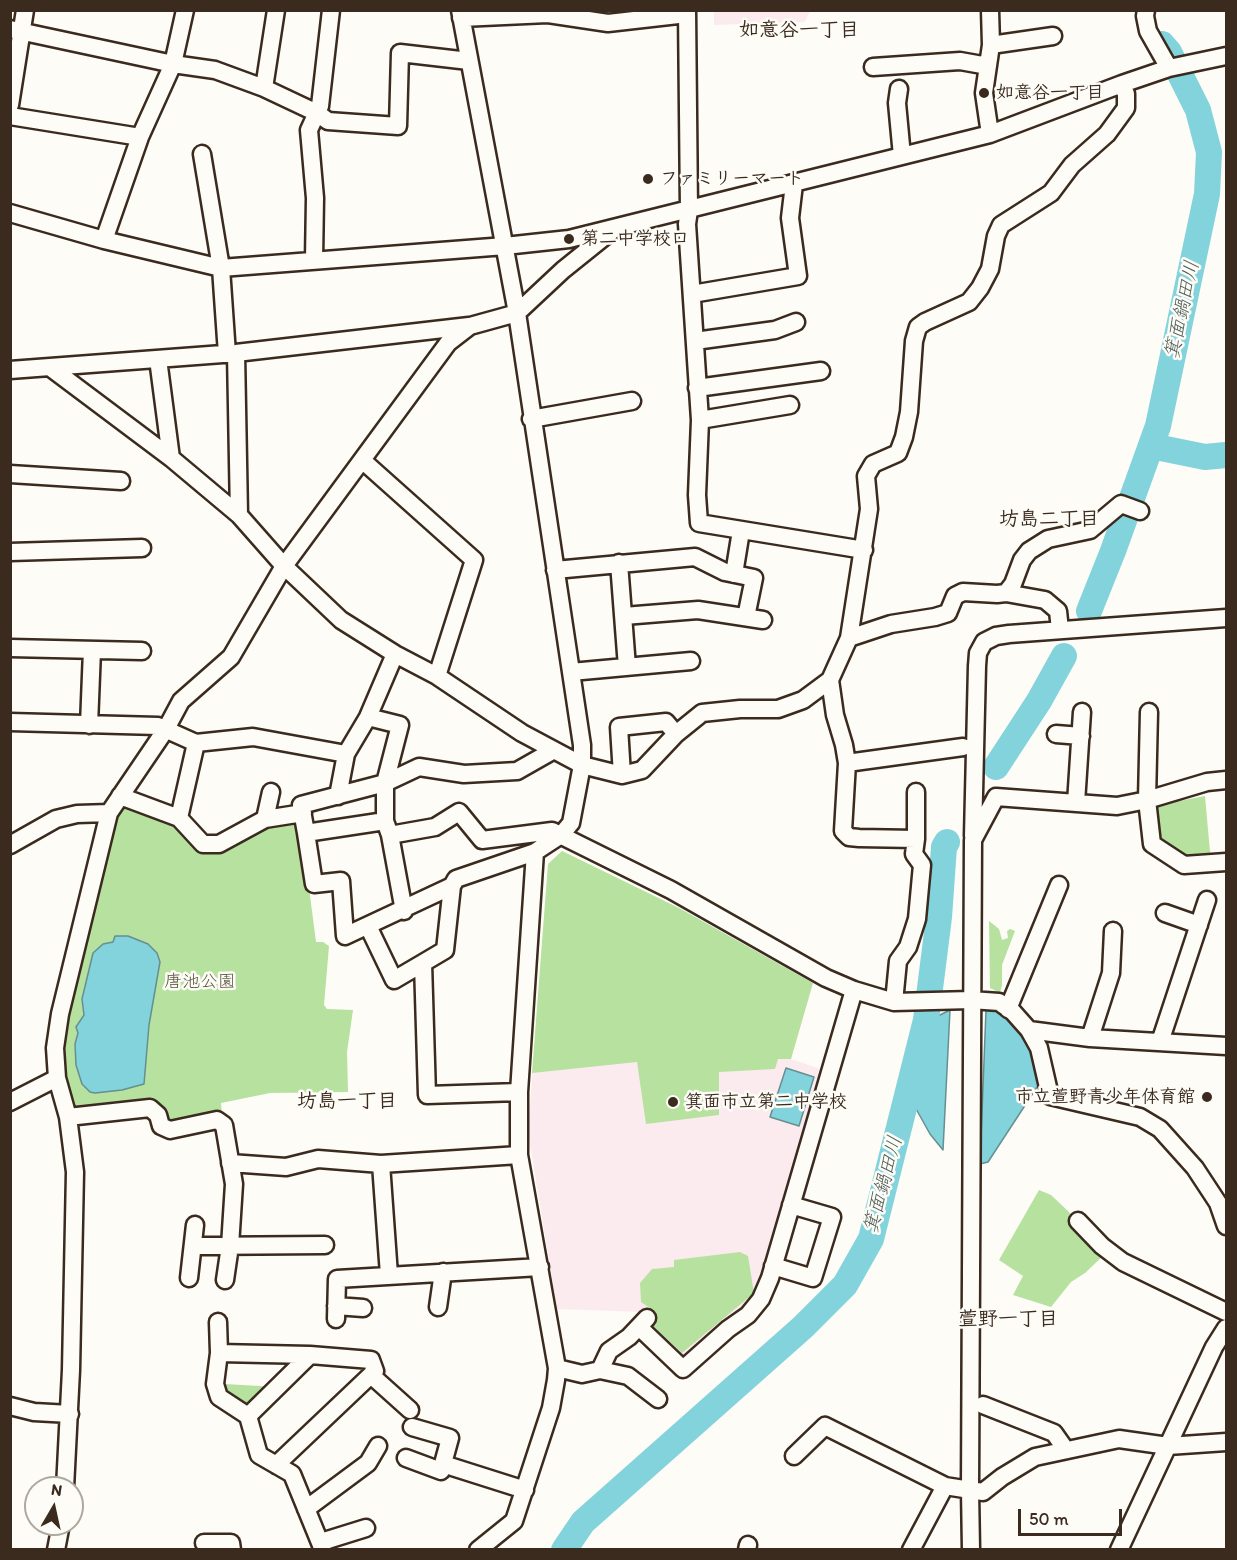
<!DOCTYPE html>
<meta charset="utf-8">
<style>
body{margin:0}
#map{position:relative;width:1237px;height:1560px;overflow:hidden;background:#fdfcf7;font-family:Itim,sans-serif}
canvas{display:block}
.frame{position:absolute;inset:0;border:12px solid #3b2a1e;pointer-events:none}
.north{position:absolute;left:24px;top:1476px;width:60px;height:60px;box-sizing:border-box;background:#fdfcf7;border:2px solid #afa8a0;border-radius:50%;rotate:9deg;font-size:16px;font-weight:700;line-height:24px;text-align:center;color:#3b2a1e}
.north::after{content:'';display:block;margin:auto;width:21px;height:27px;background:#3b2a1e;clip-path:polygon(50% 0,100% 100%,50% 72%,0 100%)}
.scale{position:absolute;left:1018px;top:1509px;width:104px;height:27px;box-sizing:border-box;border:3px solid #3b2a1e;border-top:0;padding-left:8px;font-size:18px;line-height:21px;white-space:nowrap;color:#3b2a1e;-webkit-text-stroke:4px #fdfcf7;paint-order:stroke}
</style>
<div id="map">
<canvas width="1237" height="1560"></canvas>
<div class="frame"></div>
<div class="north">N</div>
<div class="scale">50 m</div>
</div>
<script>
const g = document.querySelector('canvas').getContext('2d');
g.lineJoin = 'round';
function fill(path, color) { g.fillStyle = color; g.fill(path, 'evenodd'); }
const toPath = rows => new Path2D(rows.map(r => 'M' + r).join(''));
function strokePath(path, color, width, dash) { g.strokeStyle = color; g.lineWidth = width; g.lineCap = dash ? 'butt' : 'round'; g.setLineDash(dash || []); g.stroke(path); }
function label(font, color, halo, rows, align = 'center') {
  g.font = font + ' Itim,"Klee One",sans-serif'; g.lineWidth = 5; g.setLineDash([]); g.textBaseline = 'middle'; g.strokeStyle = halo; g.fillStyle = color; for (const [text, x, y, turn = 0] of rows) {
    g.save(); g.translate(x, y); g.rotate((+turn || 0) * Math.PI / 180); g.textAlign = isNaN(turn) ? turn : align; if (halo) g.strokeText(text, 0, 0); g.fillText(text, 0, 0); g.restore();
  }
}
const built = toPath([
 [714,11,714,10,810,11,805,22,714,25],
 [562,851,679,908,813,983,791,1059,826,1071,766,1276,749,1307,685,1359,679,1358,650,1332,642,1312,557,1309,528,1132,548,864]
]);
const green = toPath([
 [1205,796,1211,863,1185,863,1152,844,1153,806],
 [124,806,174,822,196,843,256,830,293,818,301,826,316,942,323,942,329,946,324,1005,327,1009,353,1010,347,1052,348,1092,270,1093,221,1103,222,1115,171,1128,165,1116,90,1112,74,1108,63,1077,62,1028,118,807],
 [562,851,679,908,813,983,791,1059,778,1059,775,1069,719,1072,719,1115,646,1124,637,1062,532,1073,548,864],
 [989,921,999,929,1002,940,1008,938,1007,931,1010,929,1015,931,1002,965,1002,985,1000,993,990,988],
 [1039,1190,1051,1195,1069,1212,1076,1225,1105,1254,1085,1273,1071,1282,1051,1307,1013,1295,1023,1276,999,1260],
 [740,1252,748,1256,754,1293,682,1353,652,1325,654,1311,641,1302,640,1283,652,1269,674,1267,674,1260],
 [225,1384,276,1387,250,1407,226,1392]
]);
const water = toPath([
 [115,936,128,936,148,944,157,953,160,962,149,1025,144,1084,122,1090,95,1093,90,1092,82,1084,76,1065,75,1044,78,1033,76,1027,84,1015,82,999,93,953,103,944,113,942,115,936],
 [950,1010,943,1150,930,1134,915,1107,938,1016,950,1010],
 [986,1010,994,1010,1003,1015,1013,1025,1025,1041,1032,1056,1036,1056,1039,1084,988,1162,980,1164,986,1010],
 [786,1068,814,1077,799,1126,770,1117,786,1068]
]);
const river = toPath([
 [1151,446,1205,457,1226,455],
 [1089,611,1113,551,1158,426,1207,194,1209,152,1198,110,1169,52,1162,44],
 [996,767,1039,701,1064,656],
 [564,1550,583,1522,803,1327,845,1285,871,1239,926,1020,939,917,944,847,947,842]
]);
const minor = toPath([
 [460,10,517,313,582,745,582,765,571,823,561,835,535,852,519,1092,519,1155,557,1368,556,1380,551,1408,514,1521,478,1550],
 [687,10,689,210,687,224,700,420,697,495,699,523,864,550],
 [1146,10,1145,16,1148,31,1169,68],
 [461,18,548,14,608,23,687,14],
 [10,29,173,64,215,70,264,88,317,113,328,121,398,126,400,53,469,61],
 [991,45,1053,36],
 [873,67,960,61,988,66],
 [264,88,276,10],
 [899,89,897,103,902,156],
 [10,105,25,10],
 [10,116,140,137],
 [990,134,984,93,991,45,990,10],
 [202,154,221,268,227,354],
 [10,213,104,240,221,268,505,246,569,239,990,134,1122,84,1169,68,1226,56],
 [104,240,140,137,173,64,185,10],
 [314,260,315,198,309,130,320,106,331,10],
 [692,294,798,276,790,218,794,184],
 [695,341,775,330,796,322],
 [236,353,239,515],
 [158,359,171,458],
 [51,368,171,458,239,515,284,566,341,620,395,654,437,676,522,733,582,765,622,775,642,770,676,734,702,713,740,709,778,709,803,700,830,680,849,638,869,509,866,476,873,464,898,453,904,437,909,412,914,341,918,327,925,322,969,302,980,288,990,269,996,236,1001,225,1051,193,1072,165,1107,134,1126,108,1126,94,1122,84],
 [10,370,236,353,469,326],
 [697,388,821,371],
 [531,419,632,401],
 [700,420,790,405],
 [362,460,474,560,437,676],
 [10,474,121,481],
 [10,552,142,548],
 [619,563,627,667],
 [555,570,695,557,725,572,754,578,746,617],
 [734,574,741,531],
 [1006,593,1045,600,1058,611,1060,630],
 [624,616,698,610,763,620],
 [849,638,891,624,935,617,948,613,955,596,963,592,997,594,1006,593,1013,584,1022,560,1029,551,1048,539,1090,530,1121,504,1140,511],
 [10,648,142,651],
 [571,672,691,661],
 [830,680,835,715,844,745,847,763,843,831,849,837,859,838,916,839,914,854,922,865,917,919,908,947,898,961,894,1002],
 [1149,712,1147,800,1152,844,1184,865,1226,862],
 [368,717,400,725,385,783,385,821,390,835,404,911],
 [10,722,158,726,196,743,253,737,346,754],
 [89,725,92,650],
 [1056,734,1081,736],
 [847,763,963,747],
 [622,775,619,727,666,722,676,734],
 [120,796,179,818,203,844,219,844,265,819,303,813],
 [338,796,346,754,368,717,395,654],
 [1076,803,1082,712],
 [179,818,196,743],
 [265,819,271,792],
 [385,821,306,833,301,805,385,783,419,767,464,774,517,771,554,750],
 [306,833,314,884,341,881,345,936,452,886],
 [390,835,435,827,459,812,482,840,552,831,671,890,826,978,854,990,894,1002,971,1000,999,1002,1013,1012,1029,1030,1090,1038,1226,1046],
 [973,836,977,666,978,653,984,642,996,636,1009,634,1226,618],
 [916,839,916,792],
 [10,845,56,819,77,814,109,813],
 [1165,913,1199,925],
 [368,926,394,980,423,963,427,1095,519,1092],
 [423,963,445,950,452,886,456,879,535,852],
 [1008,1009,1059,885],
 [1029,1030,1039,1048,1050,1096,1140,1117,1160,1129,1195,1168,1218,1203,1226,1226],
 [1090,1038,1111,973,1113,931],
 [1160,1042,1207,900],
 [10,1102,57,1078],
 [68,1117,150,1108,158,1115,161,1126,170,1130,217,1120,224,1125,234,1184,230,1246,225,1280],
 [230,1163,286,1167,318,1159,381,1164,519,1155],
 [381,1164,389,1275],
 [1078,1221,1102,1246,1123,1262,1226,1312],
 [193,1246,325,1245],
 [773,1266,813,1278,832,1217,791,1205],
 [189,1278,195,1225],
 [336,1306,363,1308],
 [438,1307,443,1272],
 [336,1319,337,1279,540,1267],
 [218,1322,219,1353,215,1384,219,1397,248,1416,259,1455,292,1474,323,1550],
 [639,1327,683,1369,728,1329,748,1315,761,1299,770,1278,854,990],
 [219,1353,310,1355,371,1360,375,1371,276,1465],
 [557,1368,582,1374,600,1370,628,1376,658,1399],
 [600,1370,609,1351,629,1337,647,1318],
 [371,1375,410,1410],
 [983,1405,1054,1433,1066,1450],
 [10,1406,34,1412,70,1414],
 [248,1416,310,1355],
 [794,1456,825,1426,945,1486,983,1492,1002,1477,1035,1457,1119,1439,1168,1446,1226,1442],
 [406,1458,441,1471,450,1438,412,1427],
 [443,1464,525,1490],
 [65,1488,71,1370,75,1172,68,1117,57,1078,55,1048,60,1014,109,813,166,729,181,701,231,657,284,566,448,343,470,326,517,313,563,270,614,229],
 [306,1509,368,1463,378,1446],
 [321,1542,366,1528],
 [204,1543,231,1543,232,1550],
 [56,1550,61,1524],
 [747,1550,748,1545],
 [911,1550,945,1486],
 [971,1550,970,1490,973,840,996,797,1117,806,1147,800,1207,782,1226,780],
 [1119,1550,1214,1347,1226,1328]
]);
const markers = [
 [984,93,6,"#3b2a1e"],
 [648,179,6,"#3b2a1e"],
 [569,239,6,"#3b2a1e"],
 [1207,1097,6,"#3b2a1e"],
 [673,1102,6,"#3b2a1e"]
];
const poiNames = [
 ["如意谷一丁目",996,93],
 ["ファミリーマート",660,179],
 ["第二中学校口",581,239],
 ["市立萱野青少年体育館",1195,1097,"right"],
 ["箕面市立第二中学校",685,1102]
];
const parkNames = [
 ["唐池公園",200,982]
];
const neighbourhoodNames = [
 ["如意谷一丁目",799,31],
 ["坊島二丁目",1049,520],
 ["坊島一丁目",347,1102],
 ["萱野一丁目",1008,1320]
];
const waterNames = [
 ["箕面鍋田川",1183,310,-78],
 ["箕面鍋田川",884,1185,-75]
];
fill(built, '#fcebee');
fill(green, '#b7e19f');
fill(water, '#82d3dc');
strokePath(water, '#668f90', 1.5);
strokePath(river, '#82d3dc', 26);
strokePath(minor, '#3b2a1e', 21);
strokePath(minor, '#fdfcf7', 16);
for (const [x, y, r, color] of markers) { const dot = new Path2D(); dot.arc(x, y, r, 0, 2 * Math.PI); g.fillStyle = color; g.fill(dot); strokePath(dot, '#fdfcf7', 2); }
label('bold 18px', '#3b2a1e', '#fdfcf7', poiNames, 'left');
label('18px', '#5a583e', '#fdfcf7', parkNames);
label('bold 20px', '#3b2a1e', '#fdfcf7', neighbourhoodNames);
label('italic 20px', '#505d57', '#fdfcf7', waterNames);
</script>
